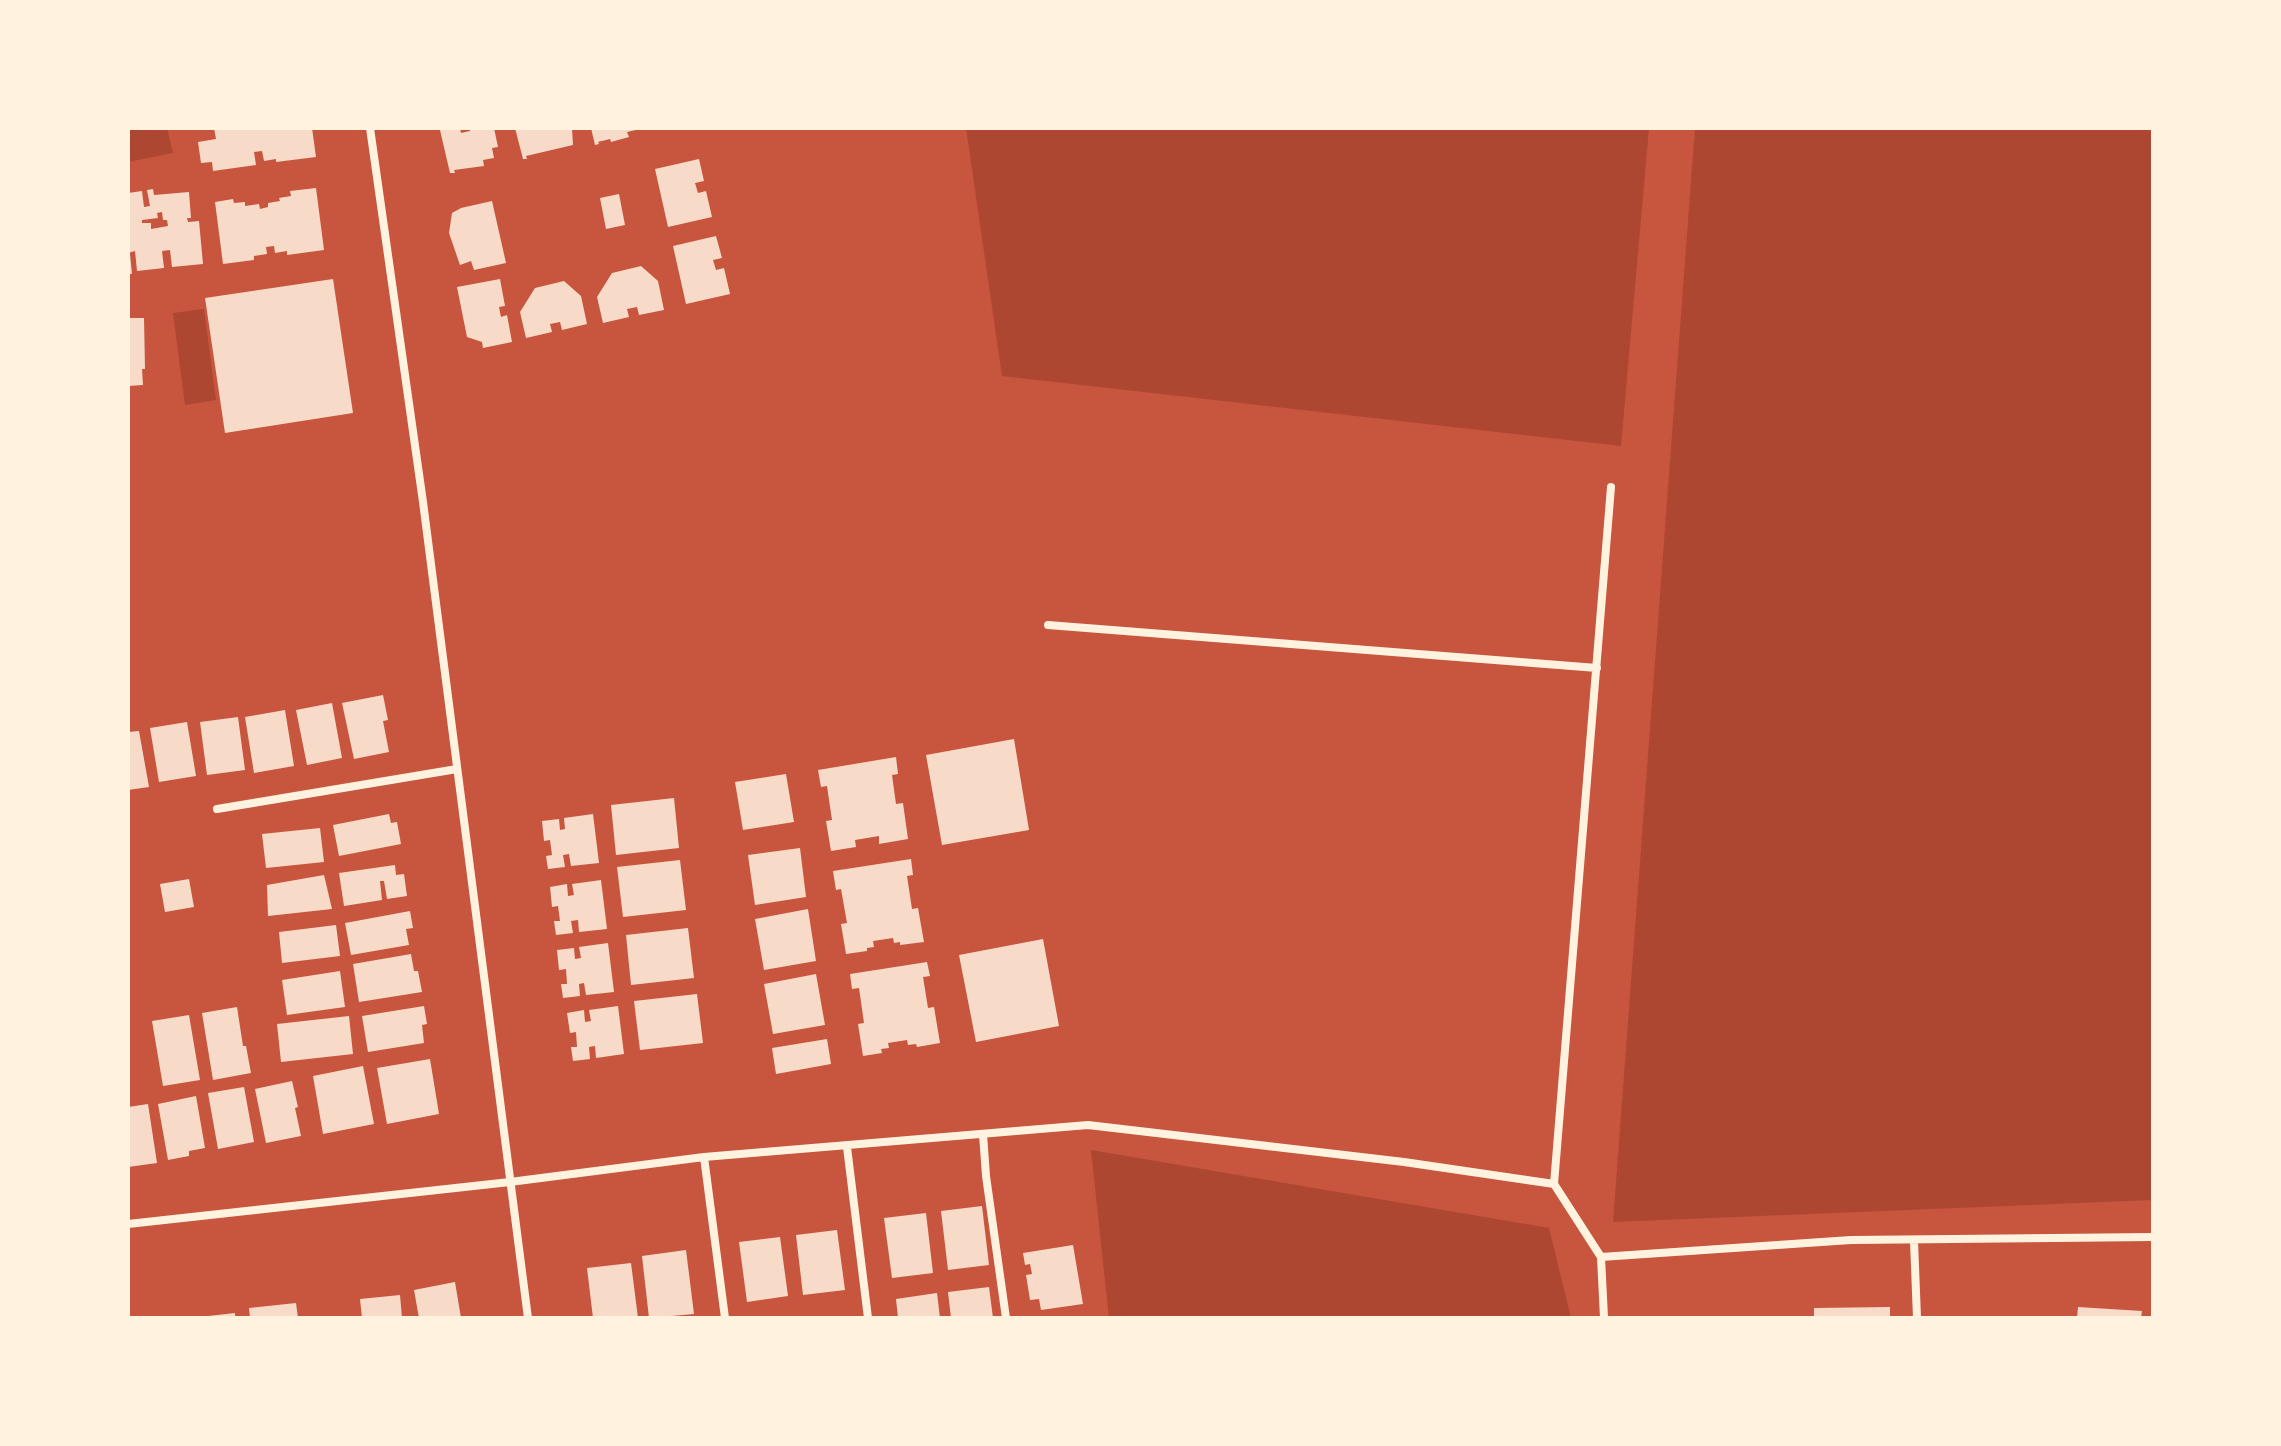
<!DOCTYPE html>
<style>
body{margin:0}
#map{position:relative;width:2281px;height:1446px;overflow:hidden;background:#c8553d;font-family:Inter,sans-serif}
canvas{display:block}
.frame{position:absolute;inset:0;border:130px solid #fff3e0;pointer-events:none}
</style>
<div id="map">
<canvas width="2281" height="1446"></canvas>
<div class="frame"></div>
</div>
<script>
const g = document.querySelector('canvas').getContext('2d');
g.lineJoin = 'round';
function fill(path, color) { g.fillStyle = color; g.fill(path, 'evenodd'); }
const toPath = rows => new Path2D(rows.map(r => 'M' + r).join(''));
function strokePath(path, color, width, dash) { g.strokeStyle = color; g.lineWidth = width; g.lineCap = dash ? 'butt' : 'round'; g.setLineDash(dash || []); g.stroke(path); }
const green = toPath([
 [128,128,167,128,173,153,128,162],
 [966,128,1649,128,1621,446,1002,376],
 [1695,128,2153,128,2153,1200,1613,1222],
 [204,309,216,400,185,405,173,313],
 [1091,1150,1549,1228,1571,1318,1109,1318]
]);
const building = toPath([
 [214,128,312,128,316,157,276,162,276,159,264,161,262,151,254,152,256,165,213,171,212,162,201,163,198,142,216,139],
 [450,128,460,128,461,133,470,131,470,128,494,128,498,147,492,148,494,158,483,160,484,166,454,170,455,173,450,173,440,130],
 [515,128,572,128,573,145,526,156,527,159,523,159],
 [591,128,640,128,640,129,627,132,629,137,611,142,610,139,598,142,599,144,595,145],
 [699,159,704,181,695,183,698,193,706,191,712,217,668,227,655,169],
 [316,188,324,250,287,255,287,251,275,253,274,246,266,247,267,254,254,256,254,260,223,264,215,202,233,199,234,203,245,202,245,206,259,204,260,209,268,207,268,203,280,201,279,198,291,196,290,191],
 [153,189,154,195,189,192,191,218,187,218,188,222,199,221,203,264,172,267,170,250,162,251,164,268,137,271,135,251,128,253,128,193,142,191,144,207,150,206,147,190],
 [162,212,163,220,167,220,168,226,151,229,151,223,142,223,142,220,158,218,157,213],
 [619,194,625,225,606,229,600,198],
 [492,201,506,263,474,270,471,261,460,265,449,233,452,213,461,208],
 [716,236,722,258,713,260,716,270,724,268,730,294,686,304,673,246],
 [130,254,132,274,128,274,128,255],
 [641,266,658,281,664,310,639,315,637,307,627,309,629,317,603,323,597,297,612,273],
 [333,279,353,413,225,433,205,298],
 [500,279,505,306,499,307,501,317,507,315,512,342,483,348,482,342,467,337,457,287],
 [564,281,581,296,587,324,562,330,560,322,550,324,552,332,526,338,520,312,535,288],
 [128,318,144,318,145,369,142,369,143,385,128,386],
 [383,695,388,720,383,721,389,752,354,759,342,703],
 [332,703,342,758,307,765,296,710],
 [285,710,294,766,254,773,245,717],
 [238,717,245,770,207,775,200,722],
 [187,722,196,776,159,782,150,728],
 [139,731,149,787,128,790,128,732],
 [1014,739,1029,830,942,845,926,755],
 [896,757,898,774,892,775,896,804,903,803,908,839,879,844,879,836,855,840,856,847,831,851,826,821,832,820,827,786,821,787,818,770],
 [786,774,794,822,743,830,735,782],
 [674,798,679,848,616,855,611,805],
 [389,814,391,823,397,822,401,844,339,856,333,825],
 [593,814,599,863,571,866,569,854,563,855,565,867,548,869,546,856,552,855,550,840,544,841,542,821,559,819,560,830,565,829,564,818],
 [320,828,324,862,266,868,262,834],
 [800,848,806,897,755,905,748,855],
 [911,859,913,875,907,876,912,909,918,908,924,942,900,945,900,942,894,943,893,938,873,941,874,947,867,948,867,951,846,954,841,924,847,923,841,889,836,890,833,871],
 [680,860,686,910,623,917,617,867],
 [395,865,396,875,404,874,407,896,387,899,384,881,380,881,382,900,344,906,339,873],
 [324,875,332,909,268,916,267,885],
 [189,879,194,907,165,912,160,884],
 [601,880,607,929,579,932,578,920,571,921,573,933,556,935,554,921,560,921,558,906,552,907,550,887,567,884,568,896,574,895,572,884],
 [808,909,816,961,764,970,755,919],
 [410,911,413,928,406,929,409,945,351,955,345,923],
 [336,925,340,956,282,963,279,932],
 [688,928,694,978,631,985,626,935],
 [1043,939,1059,1026,976,1042,959,955],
 [608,943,614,992,586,995,584,983,579,984,580,996,563,998,561,984,567,984,566,969,559,970,557,950,574,948,575,959,581,958,579,947],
 [411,954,414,971,418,971,422,992,359,1002,353,964],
 [927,962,930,976,923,977,928,1008,934,1007,940,1043,917,1047,916,1044,908,1045,907,1040,888,1043,889,1048,881,1049,882,1053,863,1056,858,1024,864,1023,859,988,852,989,850,974],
 [340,971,345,1007,287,1015,282,980],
 [816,974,825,1025,773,1034,764,984],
 [697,994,703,1043,640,1050,634,1001],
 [424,1006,427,1024,422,1025,424,1043,368,1052,362,1016],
 [618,1006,624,1054,596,1058,595,1046,589,1047,590,1059,573,1061,571,1047,577,1047,576,1032,570,1033,567,1013,584,1010,585,1022,591,1021,589,1010],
 [237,1007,243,1046,246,1046,251,1073,213,1080,202,1013],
 [189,1015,200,1080,163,1086,152,1021],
 [349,1016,353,1054,281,1062,277,1024],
 [827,1039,831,1064,776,1074,772,1048],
 [430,1059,439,1114,387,1124,377,1068],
 [363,1066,374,1124,323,1134,313,1076],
 [292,1081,298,1107,295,1108,301,1136,266,1143,255,1089],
 [244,1087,254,1142,218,1149,208,1093],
 [196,1096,205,1148,189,1151,189,1156,168,1160,158,1104],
 [148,1104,157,1163,128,1167,128,1107],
 [982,1206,989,1265,948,1270,941,1211],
 [926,1213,933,1273,892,1278,884,1218],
 [837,1230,845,1290,803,1295,796,1235],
 [780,1237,788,1296,747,1302,739,1242],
 [1073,1245,1083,1304,1041,1310,1039,1299,1030,1300,1026,1275,1032,1274,1030,1264,1025,1265,1023,1253],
 [686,1250,694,1314,649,1318,642,1256],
 [631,1263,638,1318,593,1318,587,1268],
 [455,1282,461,1318,419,1318,414,1290],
 [989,1287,993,1318,951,1318,948,1292],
 [937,1293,940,1318,898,1318,896,1299],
 [400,1295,402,1318,362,1318,360,1299],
 [296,1303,298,1318,250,1318,249,1308],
 [1890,1307,1890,1318,1814,1318,1814,1308],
 [2078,1307,2142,1311,2141,1318,2077,1318],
 [235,1313,235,1318,208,1318,208,1316]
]);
const minor = toPath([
 [370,128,423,502,528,1318],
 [1048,625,1597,668],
 [217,809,457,769],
 [983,1134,986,1176,1006,1318],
 [847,1147,868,1318],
 [704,1157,725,1318],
 [1554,1184,1611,487],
 [128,1224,510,1182,704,1157,1088,1125,1404,1162,1554,1184,1601,1257,1851,1240,2153,1237],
 [1914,1241,1917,1318],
 [1601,1257,1604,1318]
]);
fill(green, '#ae4732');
fill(building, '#f7dbc8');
strokePath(minor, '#fff3e0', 8);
</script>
